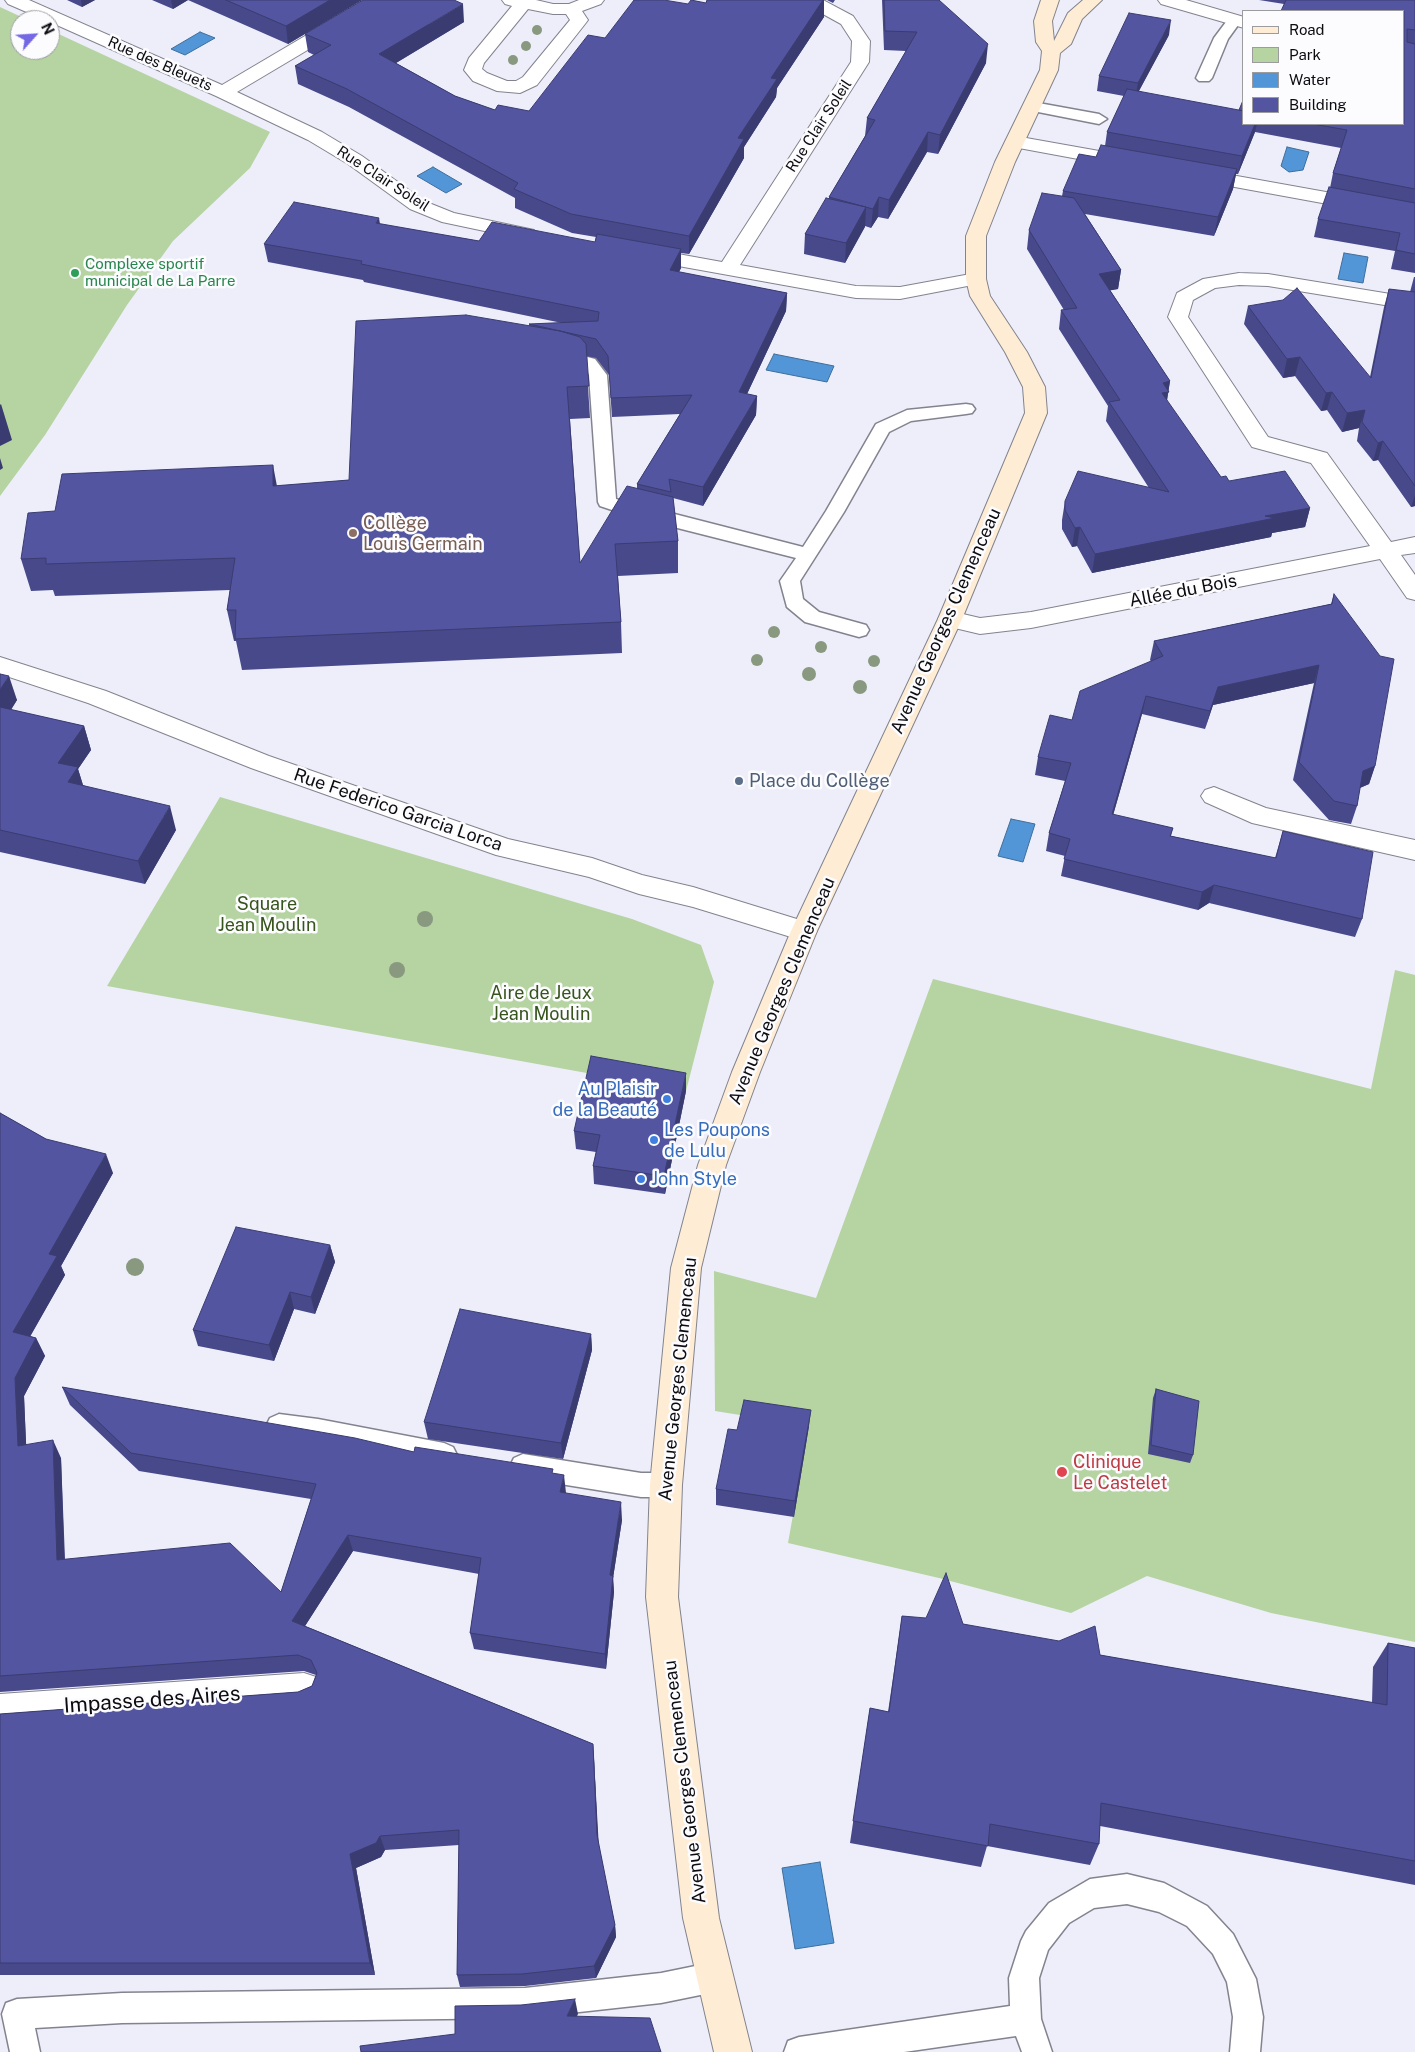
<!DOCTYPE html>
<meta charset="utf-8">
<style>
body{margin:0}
#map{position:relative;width:1415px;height:2052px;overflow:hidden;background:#edeefa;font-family:"Public Sans",sans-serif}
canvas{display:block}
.legend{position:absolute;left:1242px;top:10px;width:162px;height:115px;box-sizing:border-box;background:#fcfcff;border:1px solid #9c9c9f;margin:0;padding:6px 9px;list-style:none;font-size:15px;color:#0c0c10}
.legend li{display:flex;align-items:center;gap:10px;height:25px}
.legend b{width:25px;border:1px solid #9c9c9f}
.north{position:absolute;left:10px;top:10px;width:50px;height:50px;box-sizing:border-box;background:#fcfcff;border:1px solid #9c9c9f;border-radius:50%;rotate:64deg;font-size:14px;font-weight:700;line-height:20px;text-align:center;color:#0c0c10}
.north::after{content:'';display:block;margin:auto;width:18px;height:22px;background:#7468e3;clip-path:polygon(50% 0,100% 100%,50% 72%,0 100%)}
</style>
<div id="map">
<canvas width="1415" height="2052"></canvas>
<ul class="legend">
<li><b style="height:6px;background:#feedd4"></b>Road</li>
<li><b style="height:14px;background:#b6d3a2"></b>Park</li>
<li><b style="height:14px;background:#5396d7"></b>Water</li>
<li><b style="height:14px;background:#5355a1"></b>Building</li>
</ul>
<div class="north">N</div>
</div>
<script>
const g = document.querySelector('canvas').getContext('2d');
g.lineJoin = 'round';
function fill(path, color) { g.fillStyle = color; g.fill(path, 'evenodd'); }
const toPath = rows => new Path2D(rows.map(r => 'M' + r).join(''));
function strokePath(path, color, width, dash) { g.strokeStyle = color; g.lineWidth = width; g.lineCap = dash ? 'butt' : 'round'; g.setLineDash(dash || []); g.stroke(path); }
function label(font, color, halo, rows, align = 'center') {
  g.font = font + ' "Public Sans",sans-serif'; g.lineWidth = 5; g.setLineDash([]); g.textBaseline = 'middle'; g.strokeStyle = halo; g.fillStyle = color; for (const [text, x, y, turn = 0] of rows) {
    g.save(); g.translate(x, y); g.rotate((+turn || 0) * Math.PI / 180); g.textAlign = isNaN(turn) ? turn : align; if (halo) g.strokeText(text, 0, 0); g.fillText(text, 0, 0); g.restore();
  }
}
const green = toPath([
 [0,7,28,20,20,20,20,50,50,50,50,30,270,132,250,168,173,241,127,305,45,435,0,496],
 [220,797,632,919,701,945,714,982,686,1091,107,986],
 [1395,970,1415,975,1415,1642,1271,1613,1147,1576,1071,1613,939,1578,788,1543,809,1426,715,1411,714,1271,816,1298,933,979,1371,1089]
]);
const water = toPath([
 [200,32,215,38,185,55,171,49,200,32],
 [1287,147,1309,152,1303,170,1289,172,1281,166,1287,147],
 [433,167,462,184,446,193,417,176,433,167],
 [1344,253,1368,257,1363,283,1338,279,1344,253],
 [774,354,834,366,827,382,766,370,774,354],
 [1011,819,1035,824,1023,862,998,856,1011,819],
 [820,1862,834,1943,795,1949,782,1868,820,1862]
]);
const lane = toPath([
 [1234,17,1241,21,1228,39,1212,78,1209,81,1199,81,1196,78,1214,38,1229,18,1234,17],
 [1033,102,1099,114,1107,119,1099,124,1028,110,1025,107,1033,102],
 [557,349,595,359,607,375,616,499,803,547,826,511,876,424,907,410,966,404,972,405,975,409,972,413,966,414,911,421,889,432,844,512,800,581,803,599,819,612,866,625,869,630,866,635,859,637,805,622,787,607,780,581,796,558,630,516,600,506,598,502,589,375,583,367,551,358,548,354,551,350,557,349],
 [279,1414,318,1419,444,1443,453,1447,457,1455,453,1463,444,1467,318,1443,279,1438,270,1434,266,1426,270,1418,279,1414],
 [523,1454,641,1473,666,1473,675,1477,679,1485,675,1493,666,1497,641,1497,523,1478,514,1474,510,1466,514,1458,523,1454],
 [1127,1874,1164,1883,1207,1906,1233,1934,1256,1979,1263,2017,1260,2052,1230,2052,1233,2017,1227,1982,1213,1954,1187,1926,1159,1912,1127,1904,1094,1908,1069,1923,1048,1950,1039,1978,1041,2019,1052,2052,1022,2052,1016,2036,904,2052,784,2052,788,2041,799,2037,1010,2006,1009,1978,1021,1941,1026,1931,1049,1903,1090,1879,1127,1874],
 [715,1962,726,1966,730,1977,726,1988,715,1992,661,2003,525,2018,122,2023,35,2028,40,2052,10,2052,2,2014,6,2003,17,1999,122,1993,525,1988,661,1973,715,1962]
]);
const street = toPath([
 [5,0,29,0,222,85,366,0,388,0,385,4,237,92,322,132,362,156,424,201,454,213,534,230,537,234,534,238,527,240,442,222,410,209,348,164,308,140,216,96,50,22,50,20,45,20,8,4,5,0],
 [502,0,536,0,553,4,569,4,579,0,604,0,601,4,582,11,588,20,585,24,537,85,520,93,497,91,473,81,464,70,469,58,512,6,505,4,502,0],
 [528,9,553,14,566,14,570,20,523,77,516,81,507,81,487,73,482,69,484,63,528,9],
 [796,0,823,0,853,16,870,41,869,62,740,265,856,286,900,287,976,273,983,275,986,279,983,283,900,299,856,298,645,260,638,258,635,254,638,250,645,248,722,262,851,62,852,41,841,24,812,8,799,4,796,0],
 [1158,0,1186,0,1244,17,1244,28,1161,4,1158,0],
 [1015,136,1116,154,1123,156,1126,160,1123,164,1116,166,1008,146,1005,142,1008,138,1015,136],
 [1198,169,1415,208,1415,220,1191,179,1188,175,1191,171,1198,169],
 [1239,273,1268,274,1415,298,1415,310,1268,286,1239,285,1215,288,1193,300,1188,317,1268,437,1327,453,1391,542,1415,537,1415,553,1401,555,1415,575,1415,600,1407,598,1380,559,1031,628,980,634,942,625,938,619,942,613,950,611,980,618,1031,612,1370,546,1311,463,1252,447,1168,317,1177,293,1203,279,1239,273],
 [0,657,106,691,269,756,508,839,592,858,642,875,693,887,813,924,817,931,813,938,804,941,693,907,639,894,589,877,496,855,251,768,88,703,0,674,0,657],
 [1214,787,1266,808,1415,840,1415,860,1252,823,1205,802,1201,796,1205,790,1214,787],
 [304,1673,316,1677,321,1689,316,1701,304,1705,0,1728,0,1694,304,1673]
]);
const secondary = toPath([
 [1041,0,1059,0,1052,21,1054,41,1068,13,1083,0,1102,0,1082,19,1071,44,1060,53,1058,70,1015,162,986,236,986,279,990,296,1027,352,1045,387,1047,413,962,619,817,931,760,1072,726,1165,701,1268,682,1485,678,1597,719,1918,752,2052,714,2052,683,1918,646,1597,650,1485,671,1268,698,1165,732,1072,791,931,938,619,1025,413,1023,387,1005,352,970,296,966,279,966,236,995,162,1040,70,1042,51,1036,42,1034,21,1041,0]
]);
const trees = [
 [537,30,5],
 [526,46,5],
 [513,60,5],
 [774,632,6],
 [821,647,6],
 [757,660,6],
 [874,661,6],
 [809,674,7],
 [860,687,7],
 [425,919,8],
 [397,970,8],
 [135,1267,9]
];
const wall = toPath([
 [67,0,95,0,82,7],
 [152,0,188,0,173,9],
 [188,0,362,0,288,44],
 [707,0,824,0,824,17,777,88,776,97,744,147,744,158,689,254,681,253,681,268,679,272,787,293,786,311,747,394,757,396,756,415,703,506,673,498,678,541,678,573,618,576,621,622,622,653,242,670,236,641,234,641,227,610,230,590,55,596,53,590,31,591,21,559,55,511,276,486,349,480,529,326,529,324,562,323,364,282,363,280,268,262,264,244,380,224,479,241,595,242,596,237,572,233,515,208,515,198,349,107,298,84,295,66,314,55,308,52,305,34,464,22,396,63,455,96,495,110,529,111,605,38,688,4,706,3],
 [586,356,596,358,609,375,612,417,680,414,637,484,637,488,580,563,570,419,590,418],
 [827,0,835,0,833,3],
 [882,0,939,0,986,63,938,154,927,152,888,219,878,217,871,228,865,226,845,263,804,254,805,234,829,199,829,197,865,136,867,118,906,51,884,50],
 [1259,0,1415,0,1415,273,1391,269,1395,251,1314,237,1318,219,1330,188,1333,173,1341,148,1255,132,1238,174,1236,174,1233,189,1214,236,1085,214,1121,270,1118,289,1110,290,1170,381,1167,401,1221,477,1229,481,1310,508,1305,527,1272,533,1271,537,1092,573,1077,546,1072,547,1062,529,1062,520,1065,501,1149,488,1106,421,1108,406,1059,329,1061,310,1064,310,1027,249,1029,230,1062,196,1063,191,1096,157,1105,146,1107,132,1124,96,1097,91,1099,76,1169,35,1139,91,1244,124,1404,124,1284,4],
 [1414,277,1415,277,1415,506,1411,507,1378,460,1373,461,1357,441,1359,428,1342,432,1327,410,1321,411,1295,376,1283,378,1244,324,1248,306,1370,377,1384,307,1389,289,1410,292],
 [1334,594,1375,766,1369,784,1360,788,1357,806,1351,824,1329,820,1293,780,1314,683,1213,705,1205,729,1142,714,1113,815,1173,828,1171,836,1275,858,1283,831,1362,919,1355,937,1209,903,1198,910,1061,876,1065,856,1046,851,1049,833,1065,781,1035,775,1038,757,1072,720,1151,661,1150,660,1154,641,1331,604],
 [0,674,17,700,11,710,84,726,91,750,78,769,83,785,176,830,145,884,0,852],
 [686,1091,665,1194,594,1184,593,1166,596,1152,576,1149,574,1131],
 [0,1113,46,1139,113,1173,61,1266,65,1275,30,1336,36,1338,45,1356,24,1396,26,1445,61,1458,65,1559,281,1592,311,1499,139,1471,70,1405,62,1387,414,1452,554,1474,566,1493,622,1520,613,1578,614,1592,606,1669,474,1649,470,1633,479,1574,353,1551,305,1626,593,1744,594,1759,598,1841,615,1925,616,1937,596,1978,525,1986,460,1987,457,1975,459,1845,385,1850,381,1857,356,1868,375,1975,0,1975,0,1714,298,1692,312,1686,316,1675,304,1671,0,1692],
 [330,1245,335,1262,315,1314,294,1309,274,1361,198,1346,193,1330],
 [591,1334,592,1350,563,1459,428,1439,424,1422],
 [1156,1389,1193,1455,1190,1463,1148,1454,1153,1398],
 [809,1426,794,1517,716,1505,716,1489,737,1430],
 [902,1616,963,1624,1100,1655,1372,1703,1373,1667,1388,1643,1415,1648,1415,1885,1100,1826,1099,1844,1090,1865,987,1846,981,1867,850,1843,870,1708,888,1712]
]);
const shadedWall = toPath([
 [81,0,95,0,82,7],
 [171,0,188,0,173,9],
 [330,0,362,0,288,44,286,26],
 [823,0,824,0,824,17,777,88,776,97,744,147,744,158,689,254,689,236,738,138,771,78],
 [463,4,464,22,381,72,379,54],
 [1171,20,1169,35,1135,98,1138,83],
 [988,44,986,63,938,154,940,135],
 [1255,124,1257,124,1255,132,1238,174,1242,156],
 [928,132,927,152,888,219,889,200],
 [1237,169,1233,189,1214,236,1218,217],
 [879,197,878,217,871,228,873,209],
 [866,207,865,227,845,263,846,243],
 [379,218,382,236,376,223],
 [681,249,681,268,670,289,670,270],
 [1121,270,1118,289,1096,293,1099,274],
 [787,293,786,311,739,411,739,392],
 [1300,357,1295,376,1283,378,1287,359],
 [1170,381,1165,411,1158,412,1163,383],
 [1332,392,1327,410,1321,411,1326,393],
 [757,396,756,415,703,506,703,487],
 [1,404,12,440,0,446,0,405],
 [1365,410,1359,428,1342,432,1347,413],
 [1383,441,1378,460,1373,461,1378,443],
 [0,458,3,468,0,470],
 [273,465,279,497,273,486],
 [1415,495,1415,506,1411,507],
 [1310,508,1305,527,1272,533,1271,537,1092,573,1095,554,1265,516],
 [1080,527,1077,546,1072,547,1075,528],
 [1319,665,1314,683,1213,705,1205,729,1210,711,1218,687],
 [9,676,17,700,0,726,0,690],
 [1146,696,1142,714,1108,833,1112,814],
 [84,726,91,750,78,769,85,792,76,806,58,763],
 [1375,766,1369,784,1357,789,1363,771],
 [170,806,176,830,145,884,138,861],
 [1214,885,1209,903,1198,910,1202,892],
 [686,1073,686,1091,665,1194,664,1176],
 [106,1154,113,1173,61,1266,65,1275,22,1351,13,1332,49,1254],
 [330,1245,335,1262,315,1314,311,1297],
 [290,1292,294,1309,274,1361,269,1345],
 [591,1334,592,1350,563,1459,561,1443],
 [36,1338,45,1356,24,1396,27,1464,18,1446,15,1378],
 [811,1410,809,1426,794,1517,795,1501],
 [53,1440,61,1458,65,1577,57,1560],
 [564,1475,566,1493,560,1492],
 [621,1502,622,1520,613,1578,614,1592,606,1669,605,1654,610,1575],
 [348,1535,353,1551,298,1637,292,1621],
 [593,1744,594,1759,599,1849,597,1835],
 [380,1836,385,1850,381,1857,356,1868,375,1975,370,1963,350,1854],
 [615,1925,616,1937,596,1978,594,1966],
 [575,1999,578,2014,570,2031,567,2016]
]);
const building = toPath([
 [226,0,330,0,286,26,226,0],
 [363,0,454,0,463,4,379,54,455,96,495,110,498,105,529,111,588,35,605,38,634,0,664,0,688,4,691,0,706,3,707,0,823,0,771,78,777,79,738,138,744,139,689,236,571,214,514,189,518,183,347,89,295,66,331,45,305,34,363,0],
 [884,0,939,0,988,44,940,135,928,132,889,200,879,197,873,209,829,197,875,120,867,118,917,32,885,31,884,0],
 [1286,0,1415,0,1415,30,1407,29,1407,42,1415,44,1415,189,1333,173,1347,130,1313,124,1404,124,1404,11,1281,11,1286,0],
 [1129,13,1171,20,1138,83,1099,76,1129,13],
 [1127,89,1244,111,1244,124,1255,124,1242,156,1107,132,1127,89],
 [1244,98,1244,111,1239,110,1244,98],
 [1101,145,1237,169,1218,217,1063,191,1079,154,1096,157,1101,145],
 [1329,187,1415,203,1415,254,1396,250,1400,233,1318,219,1329,187],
 [1042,193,1074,198,1121,270,1099,274,1170,381,1163,383,1169,392,1162,393,1221,477,1226,476,1229,481,1285,471,1310,508,1265,516,1275,518,1095,554,1080,527,1075,528,1065,510,1065,501,1078,471,1169,492,1109,402,1120,400,1061,310,1077,308,1029,230,1042,193],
 [826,198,866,207,846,243,805,234,826,198],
 [294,202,379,218,376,223,479,241,492,222,595,242,597,234,681,249,670,270,787,293,739,392,757,396,703,487,669,479,671,492,637,484,692,395,611,398,608,356,596,339,529,324,598,321,599,312,361,264,362,261,264,244,294,202],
 [1297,288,1371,378,1389,289,1415,292,1415,486,1383,441,1378,443,1362,422,1365,410,1347,413,1332,392,1326,393,1300,357,1287,359,1248,306,1283,300,1297,288],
 [466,315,560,331,580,337,586,344,589,386,567,387,580,563,627,486,673,497,678,541,615,544,621,622,235,639,236,610,227,610,235,558,46,564,46,558,21,559,28,513,55,511,62,474,273,465,273,486,349,480,356,321,466,315],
 [1334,594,1380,656,1394,659,1375,766,1363,771,1357,806,1334,801,1299,762,1319,665,1218,687,1210,711,1146,696,1112,814,1173,828,1170,836,1276,858,1283,831,1373,852,1362,919,1214,885,1202,892,1064,859,1070,839,1049,833,1071,763,1038,757,1050,715,1072,720,1080,691,1163,656,1154,641,1332,604,1334,594],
 [0,674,9,676,0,690,0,674],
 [0,707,84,726,58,763,78,767,68,782,170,806,138,861,0,830,0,707],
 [591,1056,686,1073,664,1176,593,1166,600,1135,574,1131,591,1056],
 [0,1113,46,1139,106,1154,49,1254,57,1256,13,1332,36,1338,15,1378,18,1446,53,1440,57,1560,230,1543,281,1592,316,1484,131,1453,62,1387,355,1438,414,1452,415,1447,553,1469,552,1473,564,1475,560,1492,621,1502,610,1575,613,1576,605,1654,470,1633,481,1558,348,1535,292,1621,593,1744,597,1835,615,1925,594,1966,522,1974,457,1975,459,1830,380,1836,376,1843,350,1854,370,1963,0,1963,0,1714,298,1692,312,1686,317,1673,311,1660,298,1655,0,1676,0,1113],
 [236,1227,330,1245,311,1297,290,1292,269,1345,193,1330,236,1227],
 [460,1309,591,1334,561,1443,424,1422,460,1309],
 [1156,1389,1199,1401,1193,1455,1151,1445,1156,1389],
 [744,1400,811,1410,795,1501,716,1489,728,1429,737,1430,744,1400],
 [946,1573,963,1624,1059,1641,1095,1626,1100,1655,1387,1705,1388,1643,1415,1648,1415,1861,1101,1803,1099,1844,990,1824,988,1846,853,1821,870,1708,889,1712,902,1616,926,1618,946,1573],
 [575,1999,567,2016,650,2018,661,2052,361,2052,360,2046,455,2034,455,2006,521,2005,575,1999]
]);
const markers = [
 [75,273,5,"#2e9e5b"],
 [353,533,5,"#8d6e63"],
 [739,781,5,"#5c6f8a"],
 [667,1099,5,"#3f7fe0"],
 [654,1140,5,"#3f7fe0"],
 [641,1179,5,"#3f7fe0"],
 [1062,1472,6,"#e0444e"]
];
const farStreetnames = [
 ["Rue des Bleuets",160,64,24],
 ["Rue Clair Soleil",819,126,-57],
 ["Rue Clair Soleil",383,179,33]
];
const farLeisurenames = [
 ["Complexe sportif",85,264],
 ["municipal de La Parre",85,281]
];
const educationNames = [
 ["Collège",363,523],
 ["Louis Germain",363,544]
];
const streetNames = [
 ["Allée du Bois",1183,591,-11],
 ["Avenue Georges Clemenceau",946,621,-66],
 ["Rue Federico Garcia Lorca",398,810,19],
 ["Avenue Georges Clemenceau",782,991,-67],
 ["Avenue Georges Clemenceau",678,1379,-84],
 ["Avenue Georges Clemenceau",685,1782,-97]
];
const serviceNames = [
 ["Place du Collège",749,781]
];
const parkNames = [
 ["Square",267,904],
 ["Jean Moulin",267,925],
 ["Aire de Jeux",541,993],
 ["Jean Moulin",541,1014]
];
const shopNames = [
 ["Au Plaisir",657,1089,"right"],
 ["de la Beauté",657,1110,"right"],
 ["Les Poupons",664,1130],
 ["de Lulu",664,1151],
 ["John Style",651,1179]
];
const healthNames = [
 ["Clinique",1073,1462],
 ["Le Castelet",1073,1483]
];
const nearStreetnames = [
 ["Impasse des Aires",152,1700,-4]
];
fill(green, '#b6d3a2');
fill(water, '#5396d7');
strokePath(water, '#3e6d9b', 1);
strokePath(lane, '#82838e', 3);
strokePath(street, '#82838e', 2);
strokePath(secondary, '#82838e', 2);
fill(lane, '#fff');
fill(street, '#fff');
fill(secondary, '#feedd4');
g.fillStyle = '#889980';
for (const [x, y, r] of trees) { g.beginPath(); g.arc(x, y, r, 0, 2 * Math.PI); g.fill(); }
fill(wall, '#47498a');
fill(shadedWall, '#3a3c71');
fill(building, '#5355a1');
strokePath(building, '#3a3c71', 1);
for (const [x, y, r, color] of markers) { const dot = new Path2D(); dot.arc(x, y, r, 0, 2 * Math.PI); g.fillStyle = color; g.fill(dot); strokePath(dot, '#fcfcff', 2); }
label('15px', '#0c0c10', '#fcfcff', farStreetnames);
label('15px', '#27864d', '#fcfcff', farLeisurenames, 'left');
label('18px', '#785e54', '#fcfcff', educationNames, 'left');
label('18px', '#0c0c10', '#fcfcff', streetNames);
label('18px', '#4e5e75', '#fcfcff', serviceNames, 'left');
label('18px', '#36541c', '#fcfcff', parkNames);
label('18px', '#366cbe', '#fcfcff', shopNames, 'left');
label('18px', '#be3a42', '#fcfcff', healthNames, 'left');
label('21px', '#0c0c10', '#fcfcff', nearStreetnames);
</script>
